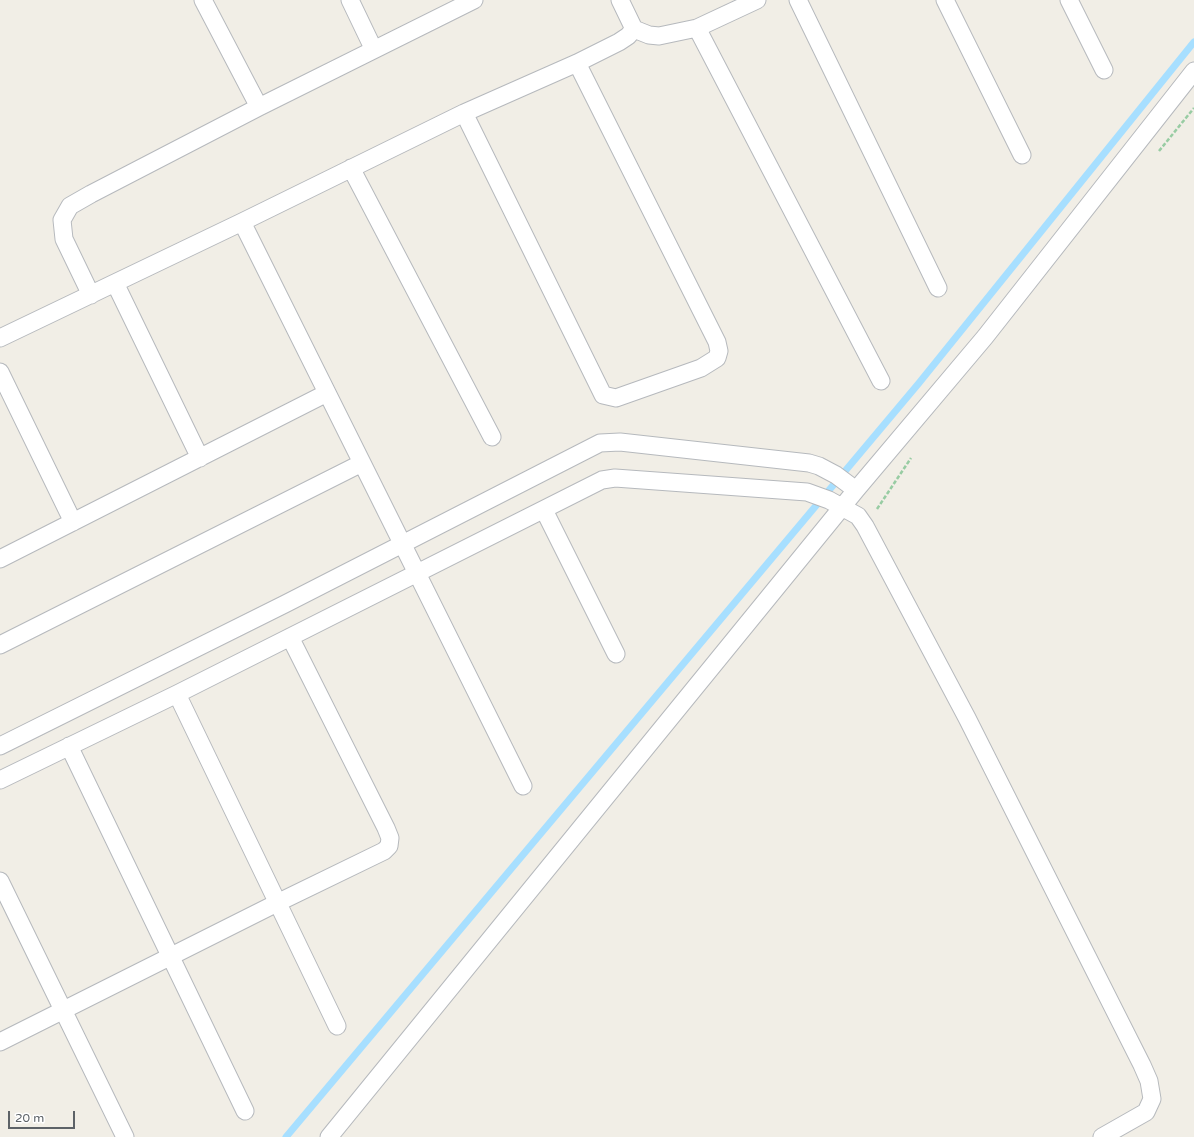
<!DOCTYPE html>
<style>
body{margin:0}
#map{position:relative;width:1194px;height:1137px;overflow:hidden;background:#f1eee6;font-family:"Varela Round",sans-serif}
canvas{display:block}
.scale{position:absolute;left:8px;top:1111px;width:67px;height:18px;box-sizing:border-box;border:2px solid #5d6267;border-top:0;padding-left:5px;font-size:12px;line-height:14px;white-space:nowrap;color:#5d6267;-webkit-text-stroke:3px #fff;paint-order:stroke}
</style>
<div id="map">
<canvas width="1194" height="1137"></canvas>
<div class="scale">20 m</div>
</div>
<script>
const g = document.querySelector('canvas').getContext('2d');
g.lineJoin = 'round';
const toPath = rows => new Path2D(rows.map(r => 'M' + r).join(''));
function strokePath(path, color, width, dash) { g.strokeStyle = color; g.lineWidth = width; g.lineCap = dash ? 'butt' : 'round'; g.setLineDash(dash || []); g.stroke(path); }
const stream = toPath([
 [286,1137,919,383,1194,42]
]);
const path = toPath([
 [1159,151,1194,108],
 [877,509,911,458]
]);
const street = toPath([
 [203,0,259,107],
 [350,0,373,48],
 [620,0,634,29,649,35,659,36,697,28,757,0],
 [798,0,938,288],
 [945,0,1022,155],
 [1069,0,1104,70],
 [697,28,881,381],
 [464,113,603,395,616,398,701,368,717,358,719,351,717,342,577,63],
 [351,168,492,437],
 [242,222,523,786],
 [115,283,200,458],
 [91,295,64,239,62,220,70,206,91,194,259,107,474,0],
 [0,338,242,222,464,113,577,63,619,42,628,36,634,29],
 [0,372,73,522],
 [544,510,616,654],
 [0,559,327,393],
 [0,645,362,463],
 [177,694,337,1026],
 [0,746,285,604,600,443,620,442,809,463,819,466,836,475,856,490],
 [69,746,245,1111],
 [0,780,177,694,602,480,615,478,807,492,829,500,858,516,865,526,967,718,1142,1065,1149,1081,1152,1099,1146,1112,1102,1137],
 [0,881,125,1137],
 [0,1042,277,903,384,851,389,846,390,838,386,828,290,637],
 [329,1137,856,490,985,337,1194,71]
]);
strokePath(stream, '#a7dfff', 7);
strokePath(street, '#b6b9bd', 19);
strokePath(path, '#98cca3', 2.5, [4, 2]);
strokePath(street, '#fff', 17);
</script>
